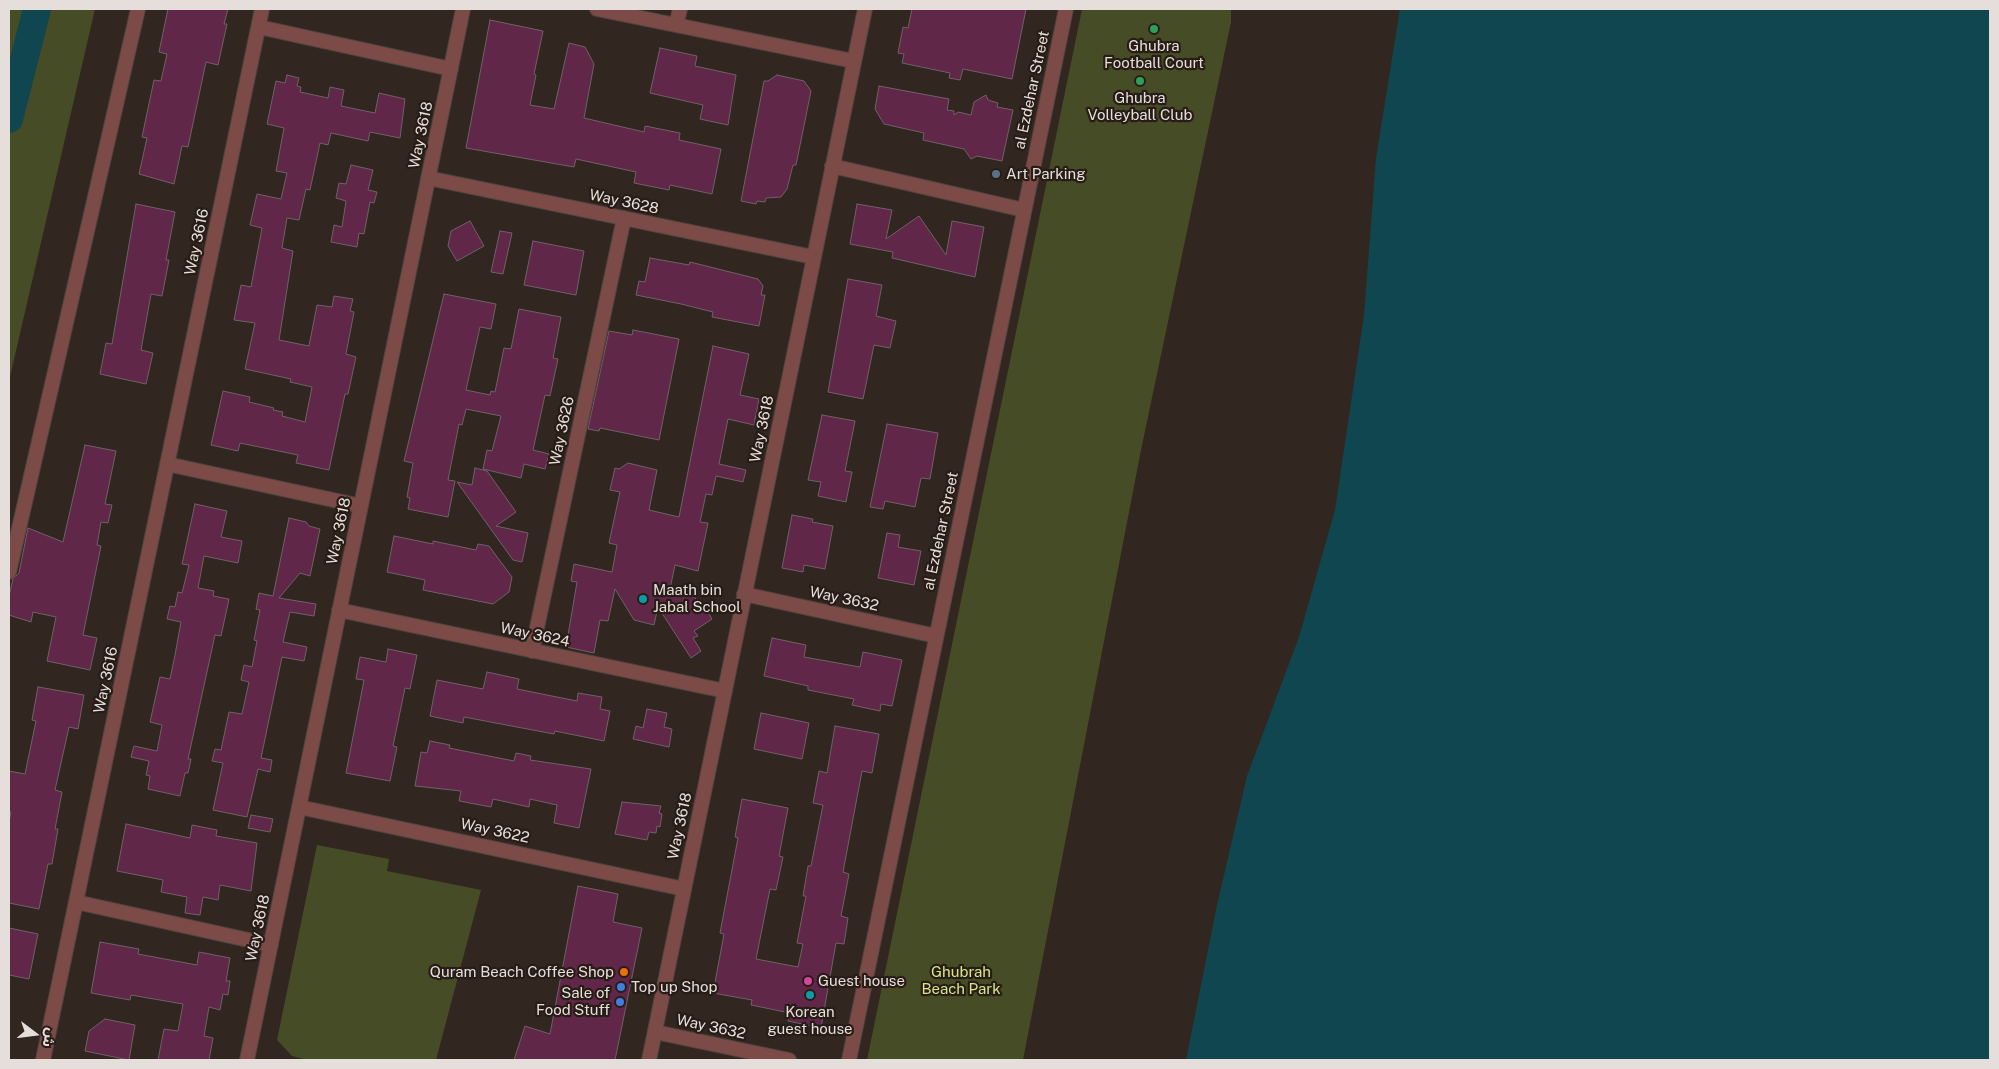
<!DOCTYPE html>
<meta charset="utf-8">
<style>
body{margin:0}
#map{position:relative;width:1999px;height:1069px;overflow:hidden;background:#322620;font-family:"Public Sans","Noto Sans Arabic",sans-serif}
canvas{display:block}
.frame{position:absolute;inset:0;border:10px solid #e6deda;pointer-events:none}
.north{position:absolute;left:10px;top:1009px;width:50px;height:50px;-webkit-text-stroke:4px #281c16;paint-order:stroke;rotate:105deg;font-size:14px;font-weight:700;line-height:20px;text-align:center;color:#e6deda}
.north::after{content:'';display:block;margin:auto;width:18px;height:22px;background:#e6deda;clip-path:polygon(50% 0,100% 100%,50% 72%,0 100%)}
</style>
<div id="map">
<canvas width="1999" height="1069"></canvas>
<div class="frame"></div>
<div class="north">ش</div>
</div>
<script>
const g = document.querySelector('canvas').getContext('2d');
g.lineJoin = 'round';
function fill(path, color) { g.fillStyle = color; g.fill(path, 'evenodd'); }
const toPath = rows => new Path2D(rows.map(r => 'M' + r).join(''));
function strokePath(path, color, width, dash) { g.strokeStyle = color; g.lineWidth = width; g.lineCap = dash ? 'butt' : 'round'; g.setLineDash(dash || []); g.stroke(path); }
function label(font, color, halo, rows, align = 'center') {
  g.font = font + ' "Public Sans",sans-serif'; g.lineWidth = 4.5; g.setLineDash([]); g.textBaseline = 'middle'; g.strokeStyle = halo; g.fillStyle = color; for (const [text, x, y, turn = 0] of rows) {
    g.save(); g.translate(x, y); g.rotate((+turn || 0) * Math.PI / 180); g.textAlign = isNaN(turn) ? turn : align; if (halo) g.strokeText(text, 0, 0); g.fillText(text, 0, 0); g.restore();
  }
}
const green = toPath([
 [9,9,95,9,9,381],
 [1082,9,1231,9,1231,22,1141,450,1023,1060,867,1060],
 [317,845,389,859,387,871,481,890,436,1060,307,1060,292,1056,277,1040]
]);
const water = toPath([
 [1400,9,1990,9,1990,1060,1186,1060,1217,905,1247,776,1299,637,1335,510,1364,315,1376,158]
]);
const river = toPath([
 [9,119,37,9]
]);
const building = toPath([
 [168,9,228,9,224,24,227,24,218,65,206,62,188,147,182,146,174,184,139,174,147,138,142,137,154,80,161,81,167,54,159,52,168,9],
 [912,9,1026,9,1012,79,963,69,960,80,949,78,950,73,902,63,904,54,898,53,903,27,908,28,912,9],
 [490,20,543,31,534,74,536,75,530,105,554,109,569,43,585,47,594,64,584,118,644,132,645,126,680,133,679,140,721,149,712,194,670,185,669,190,634,183,636,172,576,159,574,167,466,148,490,20],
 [660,48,697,56,695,66,736,75,728,125,700,119,703,105,650,93,660,48],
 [287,75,299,78,297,86,301,87,300,92,328,98,330,87,344,90,341,106,375,113,379,93,405,99,400,138,370,132,368,141,331,133,328,145,320,143,310,190,306,189,299,220,287,218,282,248,293,251,279,340,309,346,317,305,332,307,334,296,353,299,350,311,354,312,346,354,356,357,348,394,345,394,329,470,296,463,298,455,240,443,238,451,211,445,223,391,250,397,249,402,274,408,273,410,283,412,282,416,305,422,312,387,290,382,291,379,245,369,255,323,234,320,241,285,251,287,262,228,250,225,257,194,281,199,287,173,276,171,284,128,267,124,276,81,285,83,287,75],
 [777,75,804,81,811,91,796,165,793,165,787,189,781,197,766,198,765,202,757,201,756,204,741,201,764,81,768,81,777,75],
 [879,86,949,99,947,110,954,111,954,115,958,112,971,115,974,102,986,95,988,100,998,103,997,107,1013,110,1002,161,977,156,971,159,964,149,923,140,924,133,884,124,875,109,879,86],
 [351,165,373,170,368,190,377,192,374,203,370,202,364,234,359,233,357,247,331,242,334,225,342,227,346,201,336,198,339,183,346,184,351,165],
 [136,204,175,212,166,260,169,260,162,296,151,294,141,350,153,353,146,384,100,374,106,343,112,344,136,204],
 [857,204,892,210,886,239,919,216,946,255,952,221,984,227,975,277,892,258,893,252,850,244,857,204],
 [470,221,484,246,457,261,448,246,451,231,470,221],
 [500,231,512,233,503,274,491,272,500,231],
 [533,241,584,251,576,295,524,285,533,241],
 [650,258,689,265,690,262,758,279,763,286,761,295,765,295,759,326,712,317,713,312,681,304,636,295,639,281,645,282,650,258],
 [848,279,882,285,876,316,896,321,890,348,874,345,863,399,828,392,848,279],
 [444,294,496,304,491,329,480,327,466,390,490,395,491,391,495,392,504,348,511,349,519,309,561,317,553,358,558,359,550,396,545,395,533,450,549,454,545,469,524,464,521,478,483,469,487,450,492,451,501,416,466,409,462,425,459,424,448,480,455,481,448,517,408,509,410,498,407,497,413,463,404,461,444,294],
 [633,330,679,339,659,440,600,428,599,431,588,429,609,331,632,335,633,330],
 [713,346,749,354,740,395,759,399,754,425,728,419,719,464,746,470,743,482,716,476,712,495,706,494,700,522,708,523,698,571,675,565,670,589,694,596,700,606,703,604,712,619,694,631,698,636,693,638,701,651,691,658,658,607,654,625,634,620,615,589,608,621,600,620,594,653,566,647,577,582,571,581,574,564,612,572,617,545,609,543,620,492,610,490,615,468,619,469,628,463,657,470,649,510,679,517,713,346],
 [822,415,855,421,845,471,852,472,846,502,818,496,821,482,808,480,822,415],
 [887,424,938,433,930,479,921,478,915,507,885,501,883,509,870,507,887,424],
 [85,445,116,451,105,504,112,505,108,523,101,522,97,545,101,546,83,635,97,638,90,670,47,661,56,617,33,612,31,622,9,615,9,596,13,579,19,573,28,528,63,542,85,445],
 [475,468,487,471,516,512,496,526,528,533,522,562,513,560,457,482,472,485,475,468],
 [195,504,227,511,221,537,242,541,238,563,204,556,198,588,214,591,213,596,229,599,221,636,215,635,188,759,191,759,188,773,185,773,180,796,148,789,150,776,146,775,149,761,131,757,134,746,157,751,162,725,150,722,160,677,170,679,175,655,181,622,167,619,170,606,175,607,178,592,182,593,189,565,182,564,195,504],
 [792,515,813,519,812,522,833,526,825,569,804,565,803,572,782,568,792,515],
 [289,518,306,522,309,526,320,529,310,576,300,573,279,598,316,604,314,616,290,612,283,642,307,647,304,661,282,657,261,758,272,760,270,772,258,769,247,817,213,810,223,763,212,761,215,749,221,750,229,712,242,714,249,682,241,680,244,665,252,667,257,641,254,640,260,610,256,609,259,593,273,596,289,518],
 [887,533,900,535,898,547,921,551,914,585,878,578,887,533],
 [394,536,433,544,433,541,476,550,478,544,489,546,512,577,509,592,493,604,423,590,425,580,387,572,394,536],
 [772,638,806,645,804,657,860,667,863,652,902,660,892,706,881,704,880,711,852,705,854,699,808,690,808,686,764,676,772,638],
 [388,649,417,655,410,689,405,688,393,746,397,747,390,781,346,773,364,680,356,679,360,657,386,662,388,649],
 [487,672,519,679,517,689,577,701,578,693,602,697,600,709,610,711,604,741,555,731,554,734,464,717,463,723,430,716,437,680,483,689,487,672],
 [38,687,84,695,78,729,69,727,55,790,62,792,55,829,58,829,52,864,48,864,39,909,9,903,9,822,11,812,9,811,9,771,25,774,36,721,32,720,38,687],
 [647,709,667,713,664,727,672,729,669,747,633,739,636,726,643,728,647,709],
 [761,713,809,723,802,759,754,749,761,713],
 [835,726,879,734,872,773,862,771,843,872,849,874,841,916,848,918,844,944,836,943,821,1028,788,1021,790,1013,751,1005,752,1000,713,993,724,934,720,933,738,838,735,837,742,799,788,808,779,856,783,857,776,890,770,889,756,959,798,967,803,944,797,943,806,896,803,896,808,866,811,866,823,805,813,803,819,771,827,773,835,726],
 [430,741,450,745,449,748,514,761,516,753,531,756,530,760,591,769,579,828,554,823,557,805,530,799,529,807,493,799,491,807,459,801,461,791,415,786,421,752,427,753,430,741],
 [622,802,661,806,659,813,662,814,660,827,657,826,656,833,649,832,647,840,615,834,622,802],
 [251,815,273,819,270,832,248,828,251,815],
 [126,824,190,838,192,825,217,830,216,836,257,843,251,891,220,885,218,900,203,897,200,915,185,913,187,897,161,892,163,880,117,871,126,824],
 [578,886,618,894,613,922,642,928,615,1060,514,1060,525,1026,550,1034,578,886],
 [9,928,38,934,29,979,9,975,9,928],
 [100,942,139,949,138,954,197,965,199,952,230,958,226,981,230,981,228,995,223,994,220,1010,209,1007,204,1036,213,1038,209,1060,158,1060,164,1029,178,1031,183,1004,131,995,130,1000,91,993,100,942],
 [105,1019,135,1025,129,1060,85,1051,89,1031,105,1019]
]);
const minor = toPath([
 [597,9,853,61],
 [676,25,680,9],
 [259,27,451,69],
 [832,166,1024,210],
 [428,178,813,257],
 [167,464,361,506],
 [9,572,138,9],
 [744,594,936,636],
 [339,610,725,691],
 [532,651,624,218],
 [299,807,684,889],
 [76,902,271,945],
 [655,1032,789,1060],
 [43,1060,262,9],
 [247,1060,463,9],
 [649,1060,865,9],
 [849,1060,1066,9]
]);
const markers = [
 [1154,29,5,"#2e9e5b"],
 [1140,81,5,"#2e9e5b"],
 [996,174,5,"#5c6f8a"],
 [643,599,5,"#0f9aa8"],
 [624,972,5,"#e8710a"],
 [808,981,5,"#d1479c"],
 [621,987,5,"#3f7fe0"],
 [810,995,5,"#0f9aa8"],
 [620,1002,5,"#3f7fe0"]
];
const poiNames = [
 ["Ghubra",1154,46,"center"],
 ["Football Court",1154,63,"center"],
 ["Ghubra",1140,98,"center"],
 ["Volleyball Club",1140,115,"center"],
 ["Art Parking",1006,174],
 ["Maath bin",653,590],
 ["Jabal School",653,607],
 ["Quram Beach Coffee Shop",614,972,"right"],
 ["Guest house",818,981],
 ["Top up Shop",631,987],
 ["Sale of",610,993,"right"],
 ["Food Stuff",610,1010,"right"],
 ["Korean",810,1012,"center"],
 ["guest house",810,1029,"center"]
];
const streetNames = [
 ["al Ezdehar Street",1032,90,-78],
 ["Way 3618",421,135,-78],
 ["Way 3628",624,202,12],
 ["Way 3616",197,242,-78],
 ["Way 3618",762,429,-78],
 ["Way 3626",562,431,-78],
 ["Way 3618",339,531,-78],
 ["al Ezdehar Street",941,531,-78],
 ["Way 3632",844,599,12],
 ["Way 3624",535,635,12],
 ["Way 3616",106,680,-78],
 ["Way 3618",680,826,-78],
 ["Way 3622",495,831,12],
 ["Way 3618",258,928,-78],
 ["Way 3632",711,1027,12]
];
const parkNames = [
 ["Ghubrah",961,972],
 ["Beach Park",961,989]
];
fill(green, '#464d26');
fill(water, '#10464f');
strokePath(river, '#10464f', 28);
fill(building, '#602748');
strokePath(building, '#6f6168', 1);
strokePath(minor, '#4f433e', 16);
strokePath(minor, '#7c4a47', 14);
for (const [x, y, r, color] of markers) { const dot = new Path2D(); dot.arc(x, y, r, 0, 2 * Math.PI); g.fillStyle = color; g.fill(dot); strokePath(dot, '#281c16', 2); }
label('15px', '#e6deda', '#281c16', poiNames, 'left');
label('15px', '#e6deda', '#281c16', streetNames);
label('15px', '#d5e786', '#281c16', parkNames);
</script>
